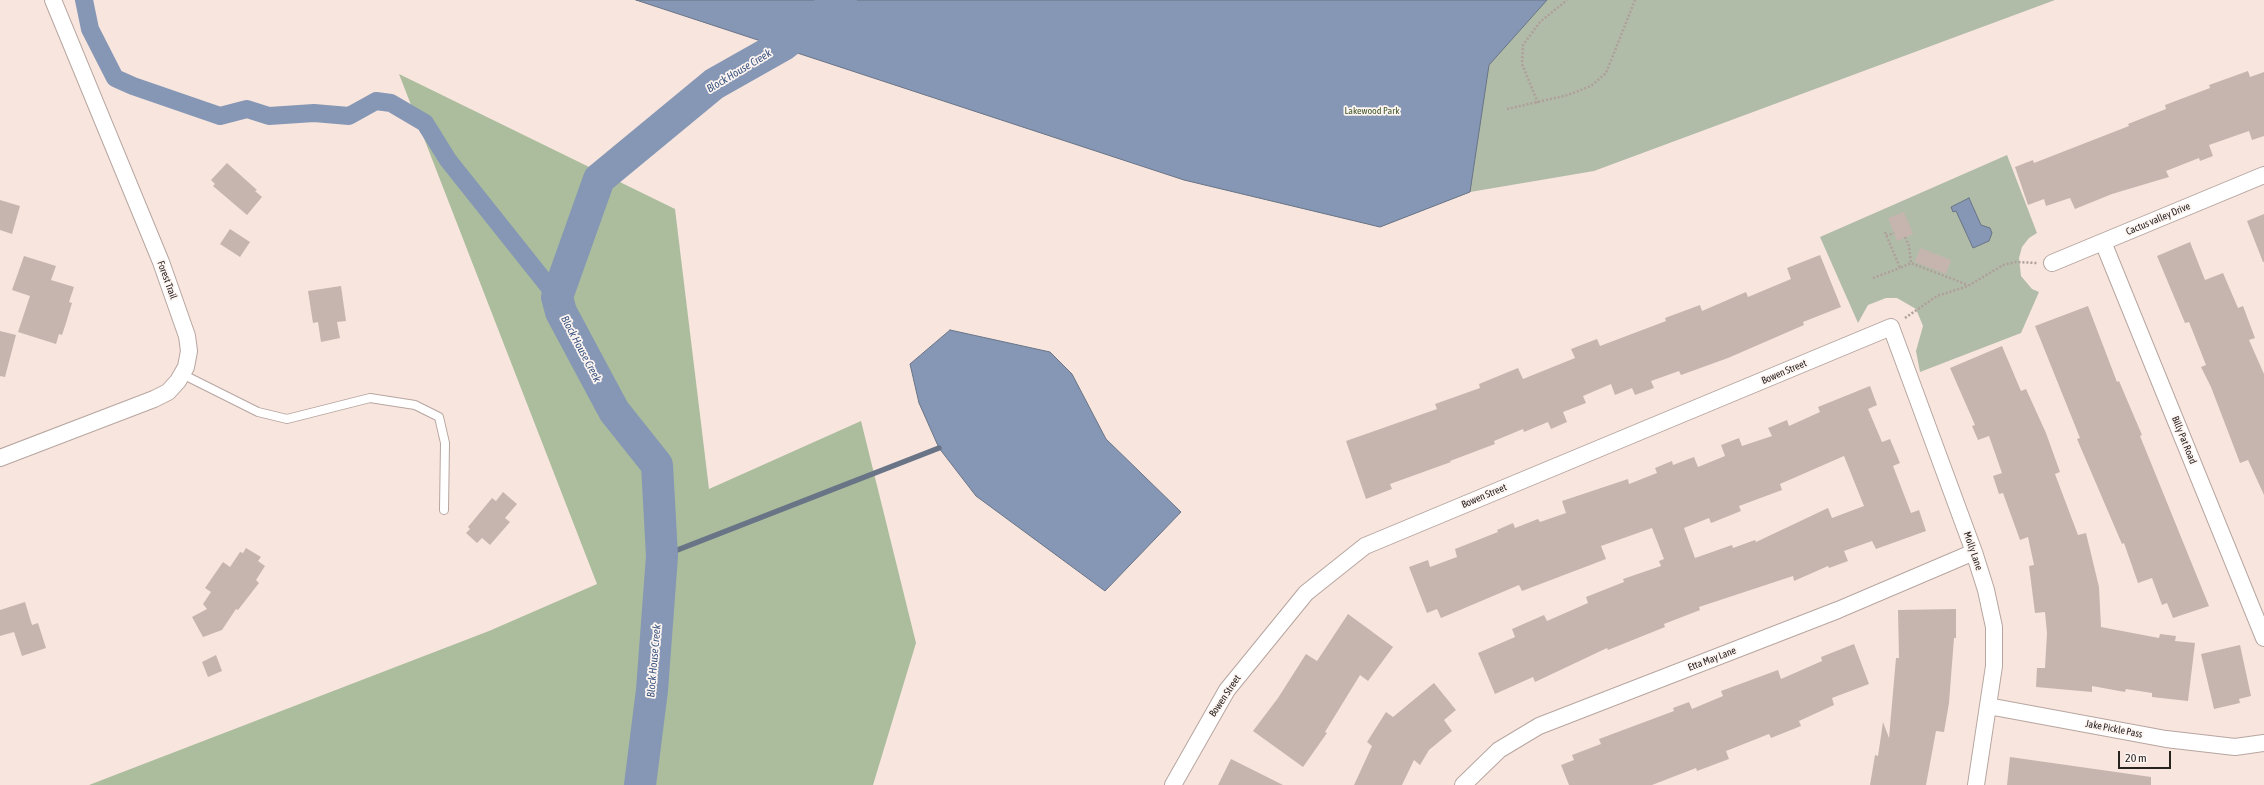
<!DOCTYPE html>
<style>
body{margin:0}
#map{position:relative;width:2264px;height:785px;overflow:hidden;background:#f8e5de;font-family:"Asap Condensed",sans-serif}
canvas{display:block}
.scale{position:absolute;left:2118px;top:751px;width:53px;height:18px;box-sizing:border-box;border:2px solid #28221f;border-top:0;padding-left:5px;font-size:12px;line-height:14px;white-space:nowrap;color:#28221f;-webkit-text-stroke:3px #fdf5f2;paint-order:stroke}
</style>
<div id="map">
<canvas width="2264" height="785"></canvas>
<div class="scale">20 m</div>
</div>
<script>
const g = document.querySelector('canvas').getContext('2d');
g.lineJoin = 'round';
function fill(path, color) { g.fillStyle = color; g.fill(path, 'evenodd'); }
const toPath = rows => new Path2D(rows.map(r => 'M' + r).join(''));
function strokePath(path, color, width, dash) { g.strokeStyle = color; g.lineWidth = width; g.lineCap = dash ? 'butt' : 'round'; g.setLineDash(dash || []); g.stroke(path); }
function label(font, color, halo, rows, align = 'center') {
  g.font = font + ' "Asap Condensed",sans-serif'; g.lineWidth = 3.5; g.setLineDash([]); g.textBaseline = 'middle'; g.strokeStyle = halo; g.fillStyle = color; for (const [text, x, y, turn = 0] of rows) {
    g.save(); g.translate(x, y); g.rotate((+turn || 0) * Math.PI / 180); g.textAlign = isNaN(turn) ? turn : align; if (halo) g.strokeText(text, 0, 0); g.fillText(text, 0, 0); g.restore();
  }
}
const green = toPath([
 [1013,0,2055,0,1594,171,1470,192,1380,227,1184,180],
 [2007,155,2037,233,2029,238,2022,247,2019,258,2021,276,2032,289,2039,292,2021,333,1920,372,1916,351,1923,326,1916,309,1897,298,1886,298,1868,305,1858,323,1820,237]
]);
const forest = toPath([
 [399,74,675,209,709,489,861,421,916,643,873,785,89,785,489,631,597,584]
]);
const water = toPath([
 [636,0,1547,0,1489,65,1470,192,1380,227,1184,180,636,0],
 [1969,198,1981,225,1990,228,1992,233,1989,241,1973,248,1956,211,1953,212,1951,207,1969,198],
 [950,330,1050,352,1072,374,1106,439,1181,512,1105,591,976,496,939,448,919,403,910,364,950,330]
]);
const stream = toPath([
 [662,556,939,448]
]);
const canal = toPath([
 [84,0,90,29,115,78,133,86,220,116,247,109,269,116,314,113,349,116,376,101,391,103,425,123,448,160,557,297]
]);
const river = toPath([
 [640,785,652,690,662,556,657,465,614,411,561,312,557,297,599,179,714,84,783,45,841,0]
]);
const building = toPath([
 [2248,71,2250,77,2264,72,2264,136,2252,140,2249,131,2209,145,2213,156,2200,161,2199,158,2166,171,2169,177,2112,194,2075,209,2070,198,2046,206,2044,199,2028,205,2015,167,2033,160,2034,163,2129,126,2128,124,2166,109,2165,105,2210,88,2209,85],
 [227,163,257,190,255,191,262,197,247,215,213,186,215,184,211,180],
 [0,200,20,206,12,234,0,230],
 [1904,212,1913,234,1897,241,1888,218],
 [2264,214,2264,262,2263,262,2247,221],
 [230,229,250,242,240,257,220,244],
 [2190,242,2205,280,2223,273,2238,308,2243,306,2255,338,2249,340,2264,374,2264,495,2248,460,2240,463,2211,387,2201,367,2206,365,2189,322,2185,323,2157,256],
 [1920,248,1951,260,1946,274,1915,262],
 [1820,255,1841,307,1803,322,1804,325,1728,358,1681,375,1679,371,1651,381,1654,388,1635,395,1632,388,1615,395,1611,384,1583,396,1586,403,1563,412,1567,422,1551,429,1548,422,1524,432,1523,429,1494,441,1495,444,1450,461,1451,462,1390,484,1392,489,1366,499,1346,441,1437,409,1435,404,1480,388,1479,384,1518,368,1523,379,1575,358,1571,349,1597,339,1600,346,1666,321,1665,318,1700,305,1702,311,1746,292,1748,297,1791,279,1787,268],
 [24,256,56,266,51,280,74,287,69,302,72,303,66,323,62,335,59,334,56,344,18,332,30,296,12,290],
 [341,286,346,321,337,322,340,338,321,342,318,322,313,323,308,291],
 [2088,306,2117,382,2119,381,2142,435,2140,436,2209,606,2173,618,2167,603,2162,605,2152,578,2138,583,2124,543,2122,544,2077,439,2080,438,2035,326],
 [0,331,16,335,5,377,0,376],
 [2002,346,2021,391,2026,389,2046,433,2060,472,2055,474,2078,535,2086,533,2099,587,2101,627,2159,638,2160,634,2176,636,2175,641,2195,643,2188,701,2152,697,2152,693,2126,689,2125,692,2092,686,2092,692,2036,687,2037,668,2045,668,2047,633,2045,612,2035,613,2029,566,2034,565,2028,537,2020,540,2003,493,1999,494,1993,476,2002,473,1989,436,1978,440,1972,426,1975,425,1950,368],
 [1870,386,1877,405,1868,409,1882,442,1890,439,1900,463,1893,466,1911,513,1919,510,1926,531,1876,549,1872,541,1844,551,1848,561,1829,568,1828,566,1794,581,1793,576,1699,607,1700,610,1664,624,1665,627,1608,650,1607,648,1535,682,1533,677,1495,694,1478,653,1515,637,1512,629,1544,615,1547,621,1588,603,1586,597,1624,582,1623,579,1661,566,1659,561,1664,559,1652,528,1601,546,1606,559,1522,591,1519,585,1441,618,1437,609,1427,613,1409,567,1428,560,1430,567,1457,557,1455,549,1498,532,1497,530,1513,523,1515,528,1538,519,1540,522,1566,513,1562,501,1628,479,1629,484,1657,473,1655,468,1672,461,1673,465,1694,457,1698,467,1725,456,1721,445,1739,438,1742,446,1772,436,1768,428,1787,420,1789,426,1820,412,1818,407],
 [1844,456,1864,506,1832,518,1828,508,1756,542,1755,540,1733,548,1732,545,1695,558,1684,528,1709,518,1711,523,1741,511,1739,506,1782,490,1780,484],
 [503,492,517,504,505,518,510,522,490,545,482,538,477,543,466,533,470,529,468,527,492,498,496,501],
 [246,548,261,557,258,561,265,566,256,580,259,583,238,610,236,609,222,630,203,637,192,617,207,609,203,604,211,592,205,588,223,562,230,567,240,552,243,553],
 [25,602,32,625,38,623,46,648,22,656,14,632,0,636,0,610],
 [1956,609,1956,638,1954,638,1949,703,1944,732,1936,731,1926,785,1870,785,1875,755,1878,756,1883,722,1889,738,1896,658,1899,658,1898,610],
 [1348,614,1393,647,1368,681,1360,675,1325,732,1327,733,1303,767,1253,731,1278,698,1306,654,1317,661],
 [1854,644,1869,684,1832,698,1834,705,1799,721,1801,726,1771,738,1769,734,1726,751,1729,759,1697,771,1696,768,1652,785,1569,785,1561,765,1574,760,1572,755,1601,744,1599,739,1674,711,1673,708,1689,702,1692,709,1723,696,1721,691,1778,670,1781,679,1822,661,1821,657],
 [2240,645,2251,696,2239,699,2240,703,2214,709,2201,654],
 [216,655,222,671,208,677,202,662],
 [1434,683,1456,710,1444,720,1452,731,1429,750,1420,765,1414,760,1402,785,1354,785,1372,746,1367,742,1386,712,1393,717],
 [2010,757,2151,777,2151,785,2007,785],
 [1231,759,1283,785,1218,785]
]);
const path = toPath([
 [1538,103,1522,64,1523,45,1540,22,1567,0],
 [1507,109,1568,95,1591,86,1606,73,1635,0],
 [1885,232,1900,268,1911,263,1968,285],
 [1886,236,1894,233],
 [1905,237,1909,246,1911,263],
 [1873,278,1900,268],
 [1905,318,1937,296,1968,286,2003,265,2016,262,2037,263]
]);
const service = toPath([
 [182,374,258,412,287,419,370,398,415,405,439,417,445,443,444,510]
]);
const minor = toPath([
 [2103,242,2264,638],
 [2052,263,2264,175],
 [0,458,154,399,168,392,178,381,186,367,189,351,187,336,161,262,53,0],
 [1988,706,2166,739,2235,747,2264,743],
 [1173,785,1227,690,1306,593,1365,546,1891,327,1974,552,1986,590,1994,627,1994,666,1976,785],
 [1463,785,1499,750,1539,726,1838,610,1974,552]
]);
const parkNames = [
 ["Lakewood Park",1372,111]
];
const streetNames = [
 ["Cactus valley Drive",2158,219,-23],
 ["Forest Trail",167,280,70],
 ["Bowen Street",1784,372,-23],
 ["Billy Pat Road",2184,440,68],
 ["Bowen Street",1484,496,-23],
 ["Molly Lane",1973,551,71],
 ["Etta May Lane",1712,659,-21],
 ["Bowen Street",1225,696,-56],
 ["Jake Pickle Pass",2114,729,11]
];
const waterNames = [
 ["Block House Creek",739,71,-31],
 ["Block House Creek",581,349,62],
 ["Block House Creek",654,661,-85]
];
fill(green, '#b1bca8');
fill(forest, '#abbd9d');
fill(water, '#8597b4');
strokePath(water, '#697487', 1);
strokePath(stream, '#697487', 5.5);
strokePath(canal, '#8597b4', 18);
strokePath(river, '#8597b4', 32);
fill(building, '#c6b5ae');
strokePath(service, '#b7a6a0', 10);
strokePath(minor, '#b7a6a0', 18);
strokePath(path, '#ae9f9a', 2.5, [2, 2]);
strokePath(service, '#fff', 8);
strokePath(minor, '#fff', 16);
label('10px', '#425a2b', '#fdf5f2', parkNames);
label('10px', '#28221f', '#fdf5f2', streetNames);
label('italic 11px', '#39547f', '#fdf5f2', waterNames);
</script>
